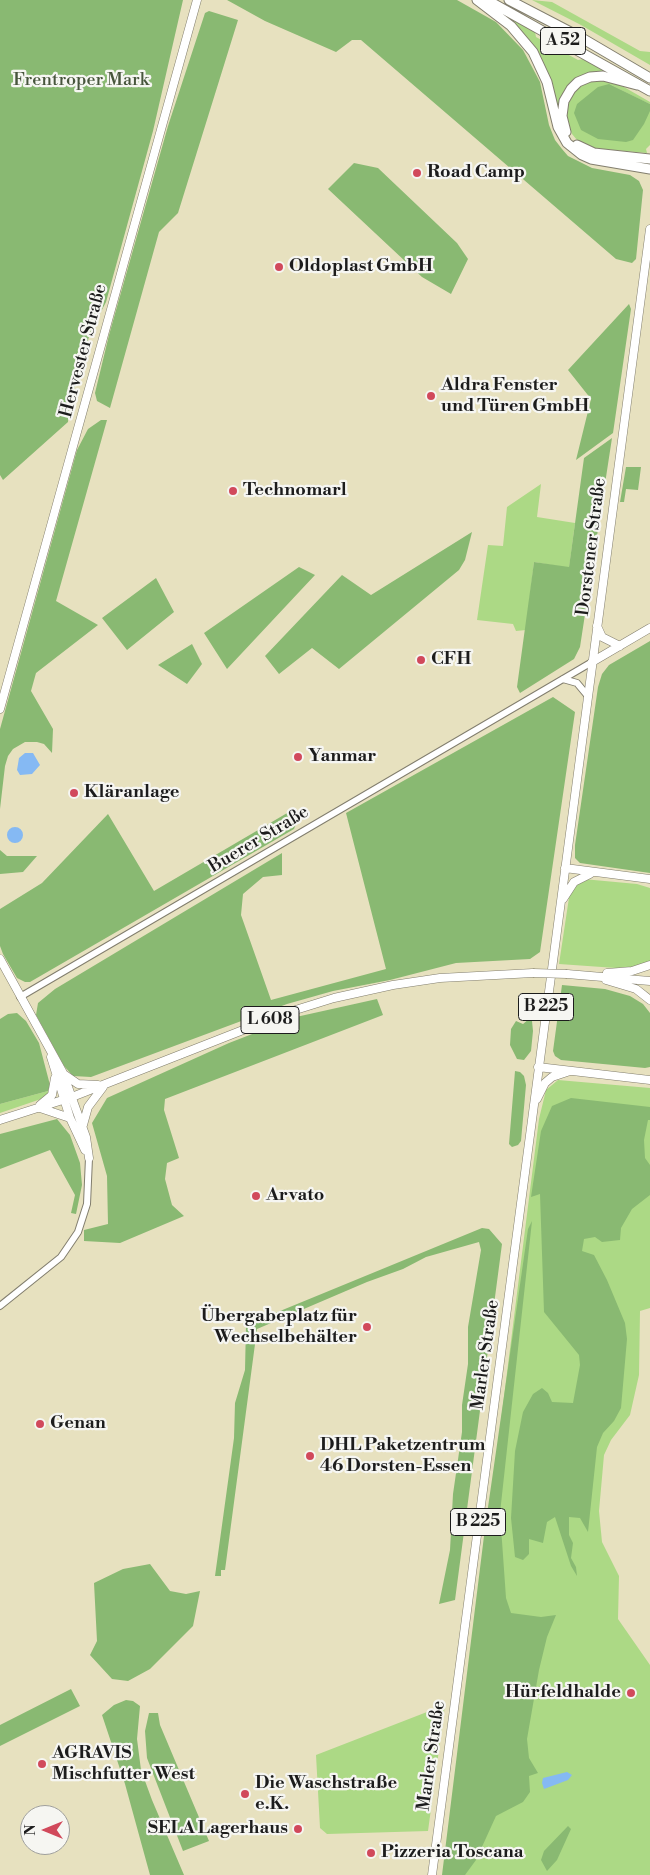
<!DOCTYPE html>
<meta charset="utf-8">
<style>
body{margin:0}
#map{position:relative;width:650px;height:1875px;overflow:hidden;background:#e7e1bf;font-family:"Libre Bodoni",serif}
canvas{display:block}
.north{position:absolute;left:20px;top:1805px;width:50px;height:50px;box-sizing:border-box;background:#f6f6f2;border:1px solid #9f9f9c;border-radius:50%;rotate:270deg;font-size:14px;font-weight:700;line-height:20px;text-align:center;color:#1c1c1c}
.north::after{content:'';display:block;margin:auto;width:18px;height:22px;background:#d1495b;clip-path:polygon(50% 0,100% 100%,50% 72%,0 100%)}
</style>
<div id="map">
<canvas width="650" height="1875"></canvas>
<div class="north">N</div>
</div>
<script>
const g = document.querySelector('canvas').getContext('2d');
g.lineJoin = 'round';
function fill(path, color) { g.fillStyle = color; g.fill(path, 'evenodd'); }
const toPath = rows => new Path2D(rows.map(r => 'M' + r).join(''));
function strokePath(path, color, width, dash) { g.strokeStyle = color; g.lineWidth = width; g.lineCap = dash ? 'butt' : 'round'; g.setLineDash(dash || []); g.stroke(path); }
function label(font, color, halo, rows, align = 'center') {
  g.font = font + ' "Libre Bodoni",serif'; g.lineWidth = 4.5; g.setLineDash([]); g.textBaseline = 'middle'; g.strokeStyle = halo; g.fillStyle = color; for (const [text, x, y, turn = 0] of rows) {
    g.save(); g.translate(x, y); g.rotate((+turn || 0) * Math.PI / 180); g.textAlign = isNaN(turn) ? turn : align; if (halo) g.strokeText(text, 0, 0); g.fillText(text, 0, 0); g.restore();
  }
}
const green = toPath([
 [532,0,552,2,640,51,650,52,650,65,581,25],
 [511,19,535,32,536,37,578,60,584,59,610,74,580,79,560,119,552,88,509,21],
 [600,79,617,83,650,102,650,104,641,100,609,84,650,111,650,105,650,145,646,149,647,153,591,148,577,140,572,134,566,119,567,104,574,93,583,84],
 [541,484,537,517,575,523,569,568,534,562,526,630,516,631,513,624,477,620,488,545,503,546,507,507],
 [583,879,637,884,650,888,650,961,635,967,616,968,559,964,570,891],
 [558,1080,650,1088,650,1308,640,1311,639,1375,630,1415,611,1440,604,1455,599,1511,602,1542,619,1576,618,1619,650,1665,650,1875,449,1875,483,1563,539,1119,546,1090],
 [48,1091,50,1093,44,1098,0,1113,0,1104],
 [445,1705,428,1831,327,1834,320,1828,316,1755]
]);
const forest = toPath([
 [0,0,183,0,153,131,106,302,91,331,83,355,69,409,68,422,3,480,0,475],
 [227,0,457,0,496,22,523,50,540,82,549,125,555,140,562,149,568,156,592,168,630,175,639,181,643,190,636,259,632,263,616,259,361,40,352,40,336,52,265,21],
 [209,11,238,20,178,213,159,232,110,408,97,401,95,393,109,335,168,126,205,13],
 [609,84,650,104,650,111,644,124,633,140,626,142,598,139,581,130,574,113,577,104,598,87],
 [354,163,378,168,457,243,468,259,451,294,422,277,328,189],
 [629,304,631,309,613,433,576,460,591,399,568,370],
 [101,420,107,420,56,601,98,625,36,673,31,691,53,729,52,753,44,744,37,742,25,742,13,749,8,756,5,766,0,809,0,729,77,450,88,429],
 [612,438,580,647,574,659,520,693,517,687,534,562,569,567,584,458],
 [626,467,641,467,638,490,626,489,624,502,620,502],
 [472,532,465,560,459,570,339,669,312,648,279,674,265,656,342,575,371,595],
 [299,567,315,575,227,669,204,633],
 [156,578,174,612,127,650,102,618],
 [650,641,650,873,580,863,575,858,575,845,598,687,602,674,609,665],
 [192,644,202,664,187,684,158,665],
 [553,697,575,712,540,952,530,959,456,963,390,980,333,991,287,1004,91,1077,73,1076,64,1066,36,1015,38,1003,55,989,282,853,282,875,263,877,243,894,241,915,271,1000,386,969,346,813],
 [294,809,298,819,294,829,30,982,25,982,17,978,3,954,0,946,0,909,42,883,108,814,154,891],
 [0,850,7,856,37,856,23,872,0,874],
 [562,985,605,989,630,996,643,1004,650,1013,650,1067,645,1068,561,1060,555,1056,553,1051],
 [377,999,383,1015,165,1099,164,1110,179,1158,167,1163,165,1179,172,1205,184,1216,120,1243,84,1241,84,1230,108,1224,107,1176,92,1123,107,1098,229,1043,296,1017],
 [17,1013,26,1021,39,1043,50,1085,48,1091,0,1104,0,1019,8,1014],
 [529,1019,532,1021,533,1031,531,1051,524,1060,517,1059,510,1045,511,1029,516,1021,523,1024],
 [515,1071,520,1072,524,1076,526,1085,521,1141,518,1145,512,1147,509,1144],
 [571,1098,650,1107,650,1120,648,1120,644,1140,645,1158,650,1165,650,1195,632,1209,621,1228,620,1240,602,1242,595,1237,584,1239,582,1251,594,1255,607,1280,625,1323,627,1339,621,1408,614,1421,603,1433,597,1447,588,1532,580,1518,569,1517,569,1535,573,1543,571,1558,576,1567,577,1576,571,1566,555,1517,547,1522,543,1543,529,1539,529,1554,523,1560,515,1557,511,1518,515,1451,523,1412,533,1394,542,1388,548,1393,552,1402,573,1403,580,1365,579,1355,544,1312,540,1194,531,1197,541,1131,552,1106],
 [57,1119,70,1135,80,1163,82,1185,76,1214,71,1213,75,1195,50,1150,0,1169,0,1134],
 [532,1221,500,1513,506,1598,511,1613,541,1617,556,1615,547,1637,539,1670,527,1739,529,1758,538,1773,529,1776,530,1792,523,1802,496,1816,476,1860,465,1875,442,1875,485,1528,528,1229],
 [482,1228,489,1229,502,1244,455,1600,439,1604,450,1550,453,1494,462,1432,462,1405,468,1364,468,1327,481,1250,479,1242,426,1257,403,1269,367,1282,257,1329,225,1570,221,1570,221,1576,215,1576,234,1438,235,1403,245,1370,246,1325],
 [150,1564,170,1591,186,1594,200,1591,193,1626,150,1669,128,1681,112,1679,90,1655,97,1641,94,1583,123,1569],
 [71,1689,80,1706,0,1746,0,1725],
 [126,1700,133,1701,140,1706,137,1739,141,1770,152,1800,184,1875,150,1875,125,1784,102,1715,114,1705],
 [149,1713,158,1713,160,1725,209,1841,183,1851,147,1758,145,1731],
 [568,1826,571,1829,557,1860,547,1871,541,1860,544,1851]
]);
const water = toPath([
 [25,753,33,753,40,765,32,774,20,775,17,770,19,758],
 '7 835a8 8 0 1 1 16 0a8 8 0 1 1-16 0Z',
 [567,1772,572,1775,568,1780,544,1789,542,1783,543,1778]
]);
const minor = toPath([
 [563,679,577,683,587,695],
 [20,997,592,662],
 [0,1306,61,1257,78,1232,87,1204,89,1158]
]);
const major = toPath([
 [597,626,602,637,620,646],
 [592,662,650,628],
 [0,709,197,0],
 [565,868,650,879],
 [563,899,574,882,590,874],
 [0,959,63,1073,86,1137,89,1158],
 [607,973,632,971,650,965],
 [567,974,650,981],
 [606,980,636,989,650,1000],
 [51,1057,70,1118,85,1150],
 [538,1067,650,1080],
 [65,1075,78,1084,98,1085],
 [537,1099,545,1083,552,1077,567,1072],
 [40,1105,52,1095,55,1078],
 [40,1108,70,1118],
 [0,1120,72,1097,289,1012,334,998,393,985,440,978,533,973],
 [83,1125,88,1107,103,1087],
 [432,1875,650,229]
]);
const highway = toPath([
 [477,0,511,26,533,52,547,82,558,127,567,143,582,155,591,159,650,169],
 [487,0,650,91],
 [509,0,580,37,650,78],
 [566,132,562,116,564,101,571,89,578,82,590,77,603,76,637,85],
 [577,145,594,153,650,159]
]);
const majorBridge = toPath([
 [533,973,567,974]
]);
const markers = [
 [417,173,5,"#d1495b"],
 [279,267,5,"#d1495b"],
 [431,396,5,"#d1495b"],
 [233,491,5,"#d1495b"],
 [421,660,5,"#d1495b"],
 [298,757,5,"#d1495b"],
 [74,793,5,"#d1495b"],
 [256,1196,5,"#d1495b"],
 [367,1327,5,"#d1495b"],
 [40,1424,5,"#d1495b"],
 [310,1456,5,"#d1495b"],
 [631,1693,5,"#d1495b"],
 [42,1764,5,"#d1495b"],
 [245,1794,5,"#d1495b"],
 [298,1829,5,"#d1495b"],
 [371,1853,5,"#d1495b"]
];
const shields = [
 [563,41,45],
 [546,1007,55],
 [270,1020,58],
 [478,1522,55]
];
const shieldNames = [
 ["A 52",563,41],
 ["B 225",546,1007],
 ["L 608",270,1020],
 ["B 225",478,1522]
];
const parkNames = [
 ["Frentroper Mark",81,81]
];
const poiNames = [
 ["Road Camp",427,173],
 ["Oldoplast GmbH",289,267],
 ["Aldra Fenster",441,386],
 ["und Türen GmbH",441,407],
 ["Technomarl",243,491],
 ["CFH",431,660],
 ["Yanmar",308,757],
 ["Kläranlage",84,793],
 ["Arvato",266,1196],
 ["Übergabeplatz für",357,1317,"right"],
 ["Wechselbehälter",357,1338,"right"],
 ["Genan",50,1424],
 ["DHL Paketzentrum",320,1446],
 ["46 Dorsten-Essen",320,1467],
 ["Hürfeldhalde",621,1693,"right"],
 ["AGRAVIS",52,1754],
 ["Mischfutter West",52,1775],
 ["Die Waschstraße",255,1784],
 ["e.K.",255,1805],
 ["SELA Lagerhaus",288,1829,"right"],
 ["Pizzeria Toscana",381,1853]
];
const streetNames = [
 ["Hervester Straße",84,351,-75],
 ["Dorstener Straße",592,547,-83],
 ["Buerer Straße",259,840,-31],
 ["Marler Straße",486,1355,-82],
 ["Marler Straße",432,1756,-82]
];
fill(green, '#acd985');
fill(forest, '#89b972');
fill(water, '#85b9f3');
strokePath(minor, '#827e6e', 8);
strokePath(major, '#827e6e', 9);
strokePath(highway, '#827e6e', 11);
strokePath(minor, '#fff', 6);
strokePath(major, '#fff', 8);
strokePath(highway, '#fff', 9);
strokePath(majorBridge, '#827e6e', 9, []);
strokePath(majorBridge, '#fff', 8);
for (const [x, y, r, color] of markers) { const dot = new Path2D(); dot.arc(x, y, r, 0, 2 * Math.PI); g.fillStyle = color; g.fill(dot); strokePath(dot, '#f6f6f2', 2); }
for (const [x, y, w] of shields) { const box = new Path2D(); box.roundRect(x - w / 2, y - 13.5, w, 27, 4); g.fillStyle = '#f6f6f2'; g.fill(box); strokePath(box, '#1c1c1c', 1); }
label('bold 16px', '#1c1c1c', null, shieldNames);
label('18px', '#47553c', '#f6f6f2', parkNames);
label('bold 18px', '#1c1c1c', '#f6f6f2', poiNames, 'left');
label('18px', '#1c1c1c', '#f6f6f2', streetNames);
</script>
